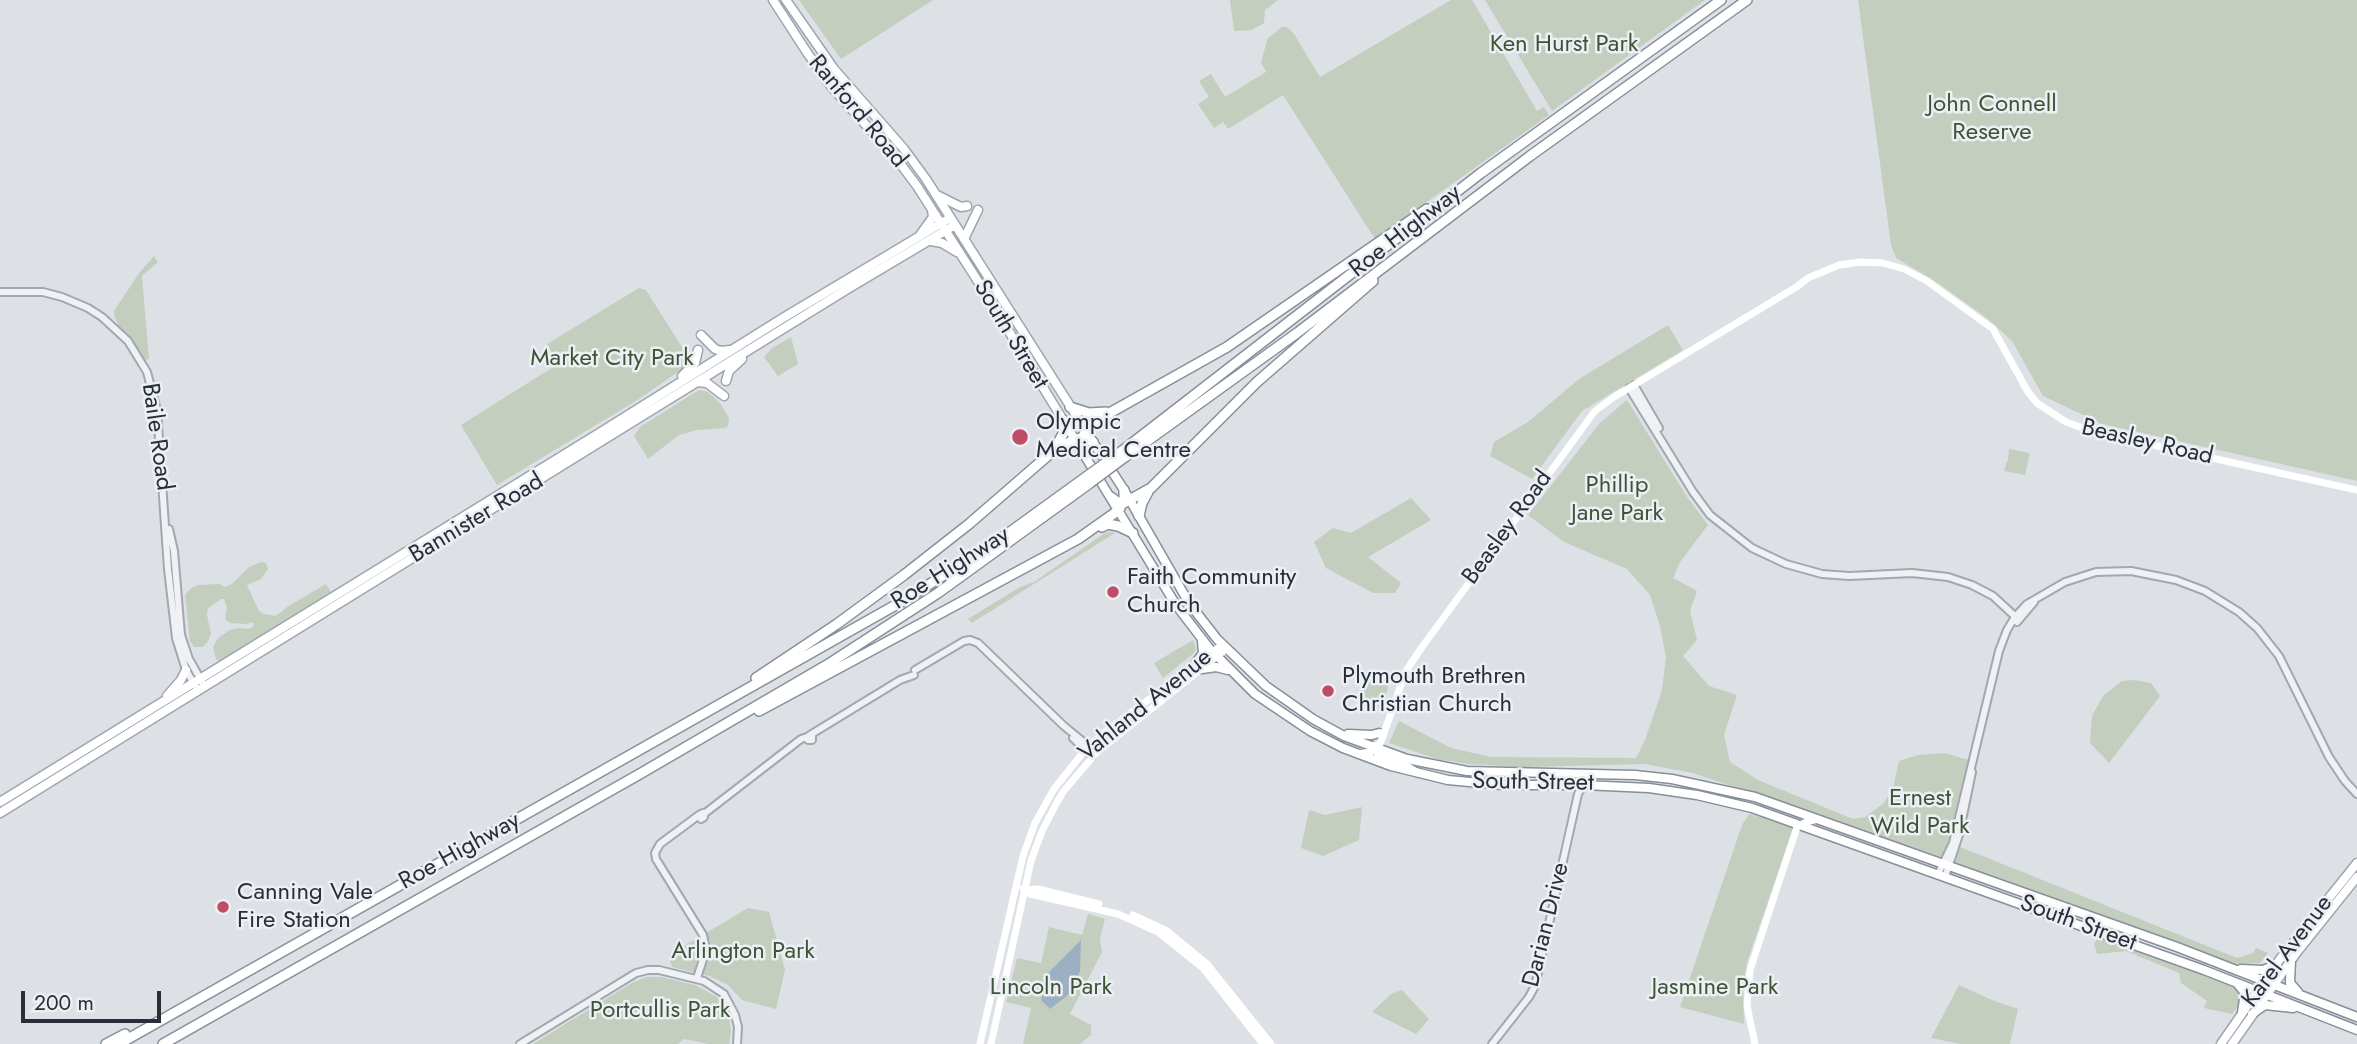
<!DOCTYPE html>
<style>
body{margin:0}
#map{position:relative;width:2357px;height:1044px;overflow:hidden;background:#dde0e5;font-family:Jost,sans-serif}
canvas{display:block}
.scale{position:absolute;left:21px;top:991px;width:140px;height:32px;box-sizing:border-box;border:4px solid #282f3a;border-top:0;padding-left:9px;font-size:21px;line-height:24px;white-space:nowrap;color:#282f3a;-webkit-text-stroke:5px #eceff3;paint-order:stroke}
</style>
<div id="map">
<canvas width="2357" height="1044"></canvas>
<div class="scale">200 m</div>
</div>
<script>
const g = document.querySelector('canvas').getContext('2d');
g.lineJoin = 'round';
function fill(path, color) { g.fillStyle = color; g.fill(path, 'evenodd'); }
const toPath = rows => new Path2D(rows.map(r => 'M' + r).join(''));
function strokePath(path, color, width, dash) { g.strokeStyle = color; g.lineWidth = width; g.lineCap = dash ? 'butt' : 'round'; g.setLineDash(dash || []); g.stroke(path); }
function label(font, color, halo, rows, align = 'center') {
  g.font = font + ' Jost,sans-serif'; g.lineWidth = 5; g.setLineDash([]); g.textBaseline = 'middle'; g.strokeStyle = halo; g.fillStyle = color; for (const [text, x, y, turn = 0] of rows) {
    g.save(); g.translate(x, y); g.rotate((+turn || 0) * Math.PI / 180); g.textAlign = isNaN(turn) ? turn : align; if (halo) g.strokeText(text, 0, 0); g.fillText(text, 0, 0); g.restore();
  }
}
const green = toPath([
 [799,0,933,0,841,59],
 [1230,0,1278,0,1265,10,1264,23,1252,30,1234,31],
 [1451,0,1472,0,1537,111,1544,107,1549,115,1375,239,1283,95,1228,129,1223,122,1214,128,1198,104,1209,97,1199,81,1211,74,1225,97,1266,72,1261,62,1268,38,1282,27,1287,27,1294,34,1320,77],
 [1485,0,1705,0,1552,111],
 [1858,0,2357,0,2357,481,2102,424,2043,396,2012,341,1988,319,1935,281,1896,258,1891,245],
 [154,256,158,262,142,276,149,359,144,360,119,326,114,315,115,309,140,272],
 [639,288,646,290,685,352,687,359,685,367,639,399,497,485,461,425,558,364,547,344],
 [1668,325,1683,350,1582,411,1532,479,1490,456,1494,442,1528,422,1579,379],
 [791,337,798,364,778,376,764,357,771,349],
 [699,390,708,392,720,403,729,418,728,426,725,428,697,430,679,435,648,459,634,436,640,427],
 [1627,400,1687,497,1708,525,1680,562,1673,578,1697,591,1690,611,1697,640,1683,656,1709,686,1737,695,1724,735,1730,762,1758,780,1853,819,1865,817,1884,803,1893,788,1899,761,1918,755,1944,753,1969,760,1944,858,1693,773,1645,764,1526,767,1469,764,1437,759,1389,743,1399,721,1451,748,1491,757,1636,758,1645,740,1662,690,1666,657,1660,626,1650,595,1627,569,1564,542,1528,515,1600,423],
 [2009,449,2030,453,2025,475,2004,471,2007,461,2008,461],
 [1411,498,1431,520,1368,557,1401,583,1395,593,1373,593,1326,568,1314,542,1333,528,1351,533],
 [1111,532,1115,533,972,623,968,619,1020,587,1034,582,1105,533],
 [261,562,266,563,268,569,261,579,247,585,259,611,264,614,276,616,287,607,326,584,331,592,220,662,216,659,213,647,218,638,230,630,238,628,249,629,254,626,253,622,247,624,230,623,225,619,227,608,224,599,221,599,208,608,207,615,211,634,208,641,203,647,194,647,190,641,185,595,191,588,199,585,219,584,225,587,232,584,249,567],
 [1193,640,1196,649,1194,653,1163,678,1154,663],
 [1366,672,1386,682,1388,688,1381,708,1360,703],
 [2134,680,2151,683,2160,696,2109,763,2090,743,2092,716,2103,696,2122,681],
 [1362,807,1359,840,1323,856,1301,848,1309,810,1325,815],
 [1749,814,1794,826,1747,962,1743,985,1744,1024,1680,1007,1742,825],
 [1960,847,2237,958,2253,953,2256,948,2268,953,2260,963,2231,964,1954,864],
 [748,908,769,912,785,970,776,1009,742,1000,728,985,709,976,672,967,669,955],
 [1088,914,1105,919,1100,938,1102,952,1070,1014,1091,1025,1091,1035,1080,1044,1023,1044,1031,1008,1006,1002,1017,958,1041,963,1049,927,1082,935],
 [2099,937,2237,987,2241,995,2238,1006,2232,1014,2204,1008,2207,1001,2181,983,2179,973,2126,951,2097,954,2094,944],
 [646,977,661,977,695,985,717,997,729,1018,731,1032,729,1044,708,1044,684,1039,678,1044,533,1044,632,983],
 [1959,985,1994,1001,2018,1009,2010,1044,1960,1044,1931,1038],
 [1402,990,1429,1019,1416,1034,1372,1012,1391,994]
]);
const water = toPath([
 [1081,940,1080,971,1074,985,1068,995,1050,1009,1041,1000,1048,973]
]);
const tertiary = toPath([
 [0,292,43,292,62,297,88,308,102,317,128,341,147,372,157,410,168,569,176,638,186,670,198,691],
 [1634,385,1659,428],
 [1629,388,1693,492,1710,515,1752,548,1786,564,1822,574,1849,576,1912,573,1948,577,1972,585,1993,596,2019,620],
 [169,529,174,551,181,635,189,659,205,687],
 [2017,622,2034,602],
 [915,670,964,641,970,640,978,643,1064,726,1092,749],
 [810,735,900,680,914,675],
 [809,736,812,736,812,740,808,740,809,736],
 [1073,738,1092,756],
 [703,813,704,817,701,819,699,815,703,813],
 [704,814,801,739,807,737],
 [1938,874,1953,843,1999,651,2007,630,2015,617,2027,604,2065,582,2096,572,2131,571,2176,580,2205,591,2239,612,2257,628,2279,656,2329,757,2345,781,2357,794],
 [1945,877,1959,835,1972,772],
 [697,978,706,950,703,935,656,859,655,853,660,844,699,815],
 [520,1044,636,973,648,970,659,970,704,981,724,994,735,1015,738,1027,737,1044],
 [1492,1044,1529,997,1535,986,1578,794,1583,785,1583,775]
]);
const secondary = toPath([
 [1375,745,1377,753,1380,756,1405,765,1415,771],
 [1358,754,1371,752,1380,744,1406,671,1422,647,1595,411,1614,397,1798,286,1808,278,1839,265,1861,262,1883,263,1904,269,1927,281,1993,329,2028,392,2037,403,2066,422,2094,432,2357,490],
 [1023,888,1030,894,1118,914,1158,932,1203,968,1263,1044],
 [1024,890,1038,889,1099,904],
 [1133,915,1167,931,1207,964,1271,1044],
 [980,1044,1023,856,1035,823,1054,789,1085,750,1105,732,1222,645],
 [991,1044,1031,861,1042,831,1055,806,1063,792,1096,753,1226,649],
 [1755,1044,1747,1006,1750,970,1797,827,1806,822,1818,819]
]);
const primary = toPath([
 [773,0,808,54,831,86,899,162,917,186,988,297,1077,443],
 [786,0,834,69,904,149,926,179,1093,442],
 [937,195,961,207,967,206],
 [920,235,933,217,932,210],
 [964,239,978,210],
 [931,241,942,243,957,252],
 [701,335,715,349,721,351,730,350],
 [682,376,695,363,698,350],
 [726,381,729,371,742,359],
 [697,382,707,383,724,396],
 [167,696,181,680,186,670],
 [0,802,601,432,783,318,950,218],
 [0,813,849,288,955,225],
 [2221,1044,2280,959,2357,863],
 [2232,1044,2297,952,2357,877]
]);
const trunk = toPath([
 [1093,442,1124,490,1189,603,1217,639,1266,686,1313,719,1344,736,1407,759,1467,771,1635,775,1672,779,1755,797,2177,947,2357,1017],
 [1080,448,1176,605,1209,648,1255,694,1310,731,1343,748,1391,766,1448,780,1502,785,1583,785,1649,788,1697,795,1752,808,2204,970,2357,1030],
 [1192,668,1203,653,1202,641],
 [1202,669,1216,667,1228,670],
 [1348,734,1372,735,1379,733],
 [2291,960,2290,983,2298,992],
 [2241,969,2263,970,2276,965],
 [2237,983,2245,993,2242,1012],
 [2252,1014,2265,1005,2293,1008]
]);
const motorway = toPath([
 [1070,407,1089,413,1106,412],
 [1055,448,1063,434,1063,420],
 [1080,448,1082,438,1090,424,1227,347,1427,209],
 [1122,451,1481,173,1721,0],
 [1125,457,1297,333,1530,156,1747,0],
 [1111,497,1119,503,1124,503,1151,488,1257,382,1373,281],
 [1139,516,1142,503,1148,492],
 [1102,527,1108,524,1118,526,1133,533],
 [756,678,837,624,904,575,969,524,1052,452,1075,439,1082,438,1093,442],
 [759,711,1078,539,1119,510,1124,499,1124,490],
 [106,1044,125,1034],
 [119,1044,901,602,992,545,1086,477],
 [163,1044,638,775,827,665,938,593,1090,483]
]);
const motorwayBridge = toPath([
 [1086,477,1122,451],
 [1090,483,1125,457]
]);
const markers = [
 [1020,437,9,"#be4d65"],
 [1113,592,7,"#be4d65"],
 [1328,691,7,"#be4d65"],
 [223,907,7,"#be4d65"]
];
const parkNames = [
 ["Ken Hurst Park",1564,45],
 ["John Connell",1992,105],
 ["Reserve",1992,133],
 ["Market City Park",612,359],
 ["Phillip",1617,486],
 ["Jane Park",1617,514],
 ["Ernest",1920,799],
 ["Wild Park",1920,827],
 ["Arlington Park",743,952],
 ["Lincoln Park",1051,988],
 ["Jasmine Park",1715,988],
 ["Portcullis Park",660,1011]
];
const streetNames = [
 ["Ranford Road",857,112,50],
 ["Roe Highway",1406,232,-38],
 ["South Street",1010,335,59],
 ["Baile Road",156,437,82],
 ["Beasley Road",2147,443,13],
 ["Bannister Road",477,519,-31],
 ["Beasley Road",1508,528,-54],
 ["Roe Highway",951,569,-32],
 ["Vahland Avenue",1146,706,-39],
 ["South Street",1533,783,1],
 ["Roe Highway",460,852,-29],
 ["South Street",2078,924,20],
 ["Darian Drive",1547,925,-76],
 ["Karel Avenue",2288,952,-53]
];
const poiNames = [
 ["Olympic",1036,423],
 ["Medical Centre",1036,451],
 ["Faith Community",1127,578],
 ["Church",1127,606],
 ["Plymouth Brethren",1342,677],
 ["Christian Church",1342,705],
 ["Canning Vale",237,893],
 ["Fire Station",237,921]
];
fill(green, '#c3cebf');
fill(water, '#9bb0c2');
strokePath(tertiary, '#a3a7ae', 10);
strokePath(primary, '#9da5af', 11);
strokePath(trunk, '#868f9a', 11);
strokePath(motorway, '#868f9a', 12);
strokePath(tertiary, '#eff1f4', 6);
strokePath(secondary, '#fff', 7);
strokePath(primary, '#fff', 8);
strokePath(trunk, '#fff', 8);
strokePath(motorway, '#fff', 9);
strokePath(motorwayBridge, '#868f9a', 12, []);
strokePath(motorwayBridge, '#fff', 9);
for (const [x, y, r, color] of markers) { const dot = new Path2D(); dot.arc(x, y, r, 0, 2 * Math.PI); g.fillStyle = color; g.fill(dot); strokePath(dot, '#eceff3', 2.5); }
label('24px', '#3e5437', '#eceff3', parkNames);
label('24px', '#282f3a', '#eceff3', streetNames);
label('24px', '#282f3a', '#eceff3', poiNames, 'left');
</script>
